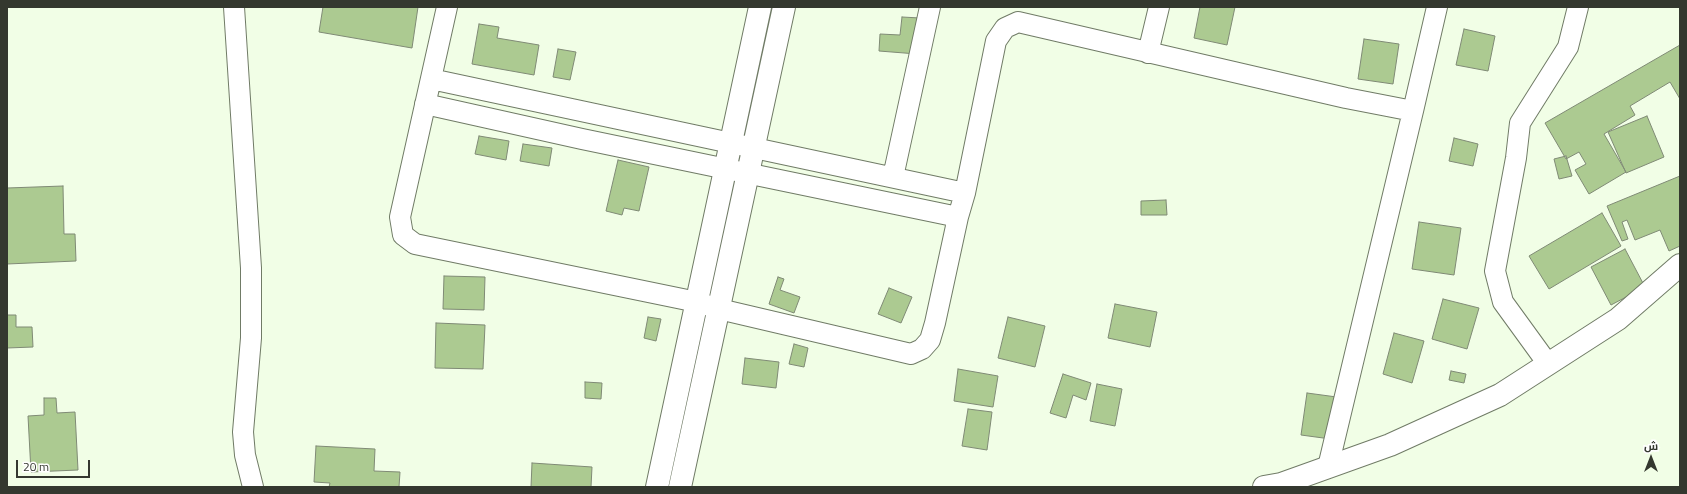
<!DOCTYPE html>
<meta charset="utf-8">
<style>
body{margin:0}
#map{position:relative;width:1687px;height:494px;overflow:hidden;background:#f1fee6;font-family:"Titillium Web",Cairo,sans-serif}
canvas{display:block}
.frame{position:absolute;inset:0;border:8px solid #34382f;pointer-events:none}
.north{position:absolute;left:1631px;top:438px;width:40px;height:40px;-webkit-text-stroke:3px #fff;paint-order:stroke;rotate:0deg;font-size:11px;font-weight:700;line-height:16px;text-align:center;color:#34382f}
.north::after{content:'';display:block;margin:auto;width:14px;height:18px;background:#34382f;clip-path:polygon(50% 0,100% 100%,50% 72%,0 100%)}
.scale{position:absolute;left:16px;top:460px;width:74px;height:18px;box-sizing:border-box;border:2px solid #34382f;border-top:0;padding-left:5px;font-size:12px;line-height:14px;white-space:nowrap;color:#34382f;-webkit-text-stroke:3px #fff;paint-order:stroke}
</style>
<div id="map">
<canvas width="1687" height="494"></canvas>
<div class="frame"></div>
<div class="north">ش</div>
<div class="scale">20 m</div>
</div>
<script>
const g = document.querySelector('canvas').getContext('2d');
g.lineJoin = 'round';
function fill(path, color) { g.fillStyle = color; g.fill(path, 'evenodd'); }
const toPath = rows => new Path2D(rows.map(r => 'M' + r).join(''));
function strokePath(path, color, width, dash) { g.strokeStyle = color; g.lineWidth = width; g.lineCap = dash ? 'butt' : 'round'; g.setLineDash(dash || []); g.stroke(path); }
const building = toPath([
 [323,7,418,7,412,48,319,32,323,7],
 [1200,7,1235,7,1227,45,1194,38,1200,7],
 [902,17,920,18,917,54,879,51,880,34,900,35,902,17],
 [479,24,499,27,497,38,539,45,534,75,472,64,479,24],
 [1464,29,1495,36,1488,71,1456,65,1464,29],
 [1364,39,1399,44,1393,84,1358,79,1364,39],
 [1680,45,1680,99,1670,82,1630,106,1635,115,1604,134,1626,172,1589,194,1575,170,1586,164,1579,152,1566,159,1545,123,1680,45],
 [558,49,576,52,570,80,553,77,558,49],
 [1647,116,1664,157,1626,173,1608,132,1647,116],
 [479,136,509,141,506,160,475,154,479,136],
 [1454,138,1478,144,1473,166,1449,161,1454,138],
 [523,144,552,148,549,166,520,161,523,144],
 [1566,156,1572,176,1559,179,1554,159,1566,156],
 [618,160,649,167,639,211,624,208,622,215,606,211,618,160],
 [1680,176,1680,246,1669,251,1660,230,1635,240,1627,220,1622,222,1628,239,1622,241,1607,206,1680,176],
 [63,186,64,234,75,234,76,261,7,264,7,188,63,186],
 [1166,200,1167,215,1141,215,1141,201,1166,200],
 [1602,213,1621,246,1549,289,1529,256,1602,213],
 [1419,222,1461,228,1454,275,1412,269,1419,222],
 [1625,249,1645,287,1611,305,1591,267,1625,249],
 [444,276,485,277,484,310,443,309,444,276],
 [778,277,784,279,780,290,800,297,794,313,769,304,778,277],
 [889,288,912,297,901,323,878,314,889,288],
 [1443,299,1479,308,1467,349,1432,339,1443,299],
 [1115,304,1157,312,1150,347,1108,338,1115,304],
 [7,315,16,315,16,327,32,327,33,347,7,348,7,315],
 [648,317,661,319,656,341,644,338,648,317],
 [1008,317,1045,326,1035,367,998,358,1008,317],
 [436,323,485,325,483,369,435,368,436,323],
 [1394,333,1424,341,1412,383,1383,374,1394,333],
 [794,344,808,348,804,367,789,364,794,344],
 [745,358,779,362,776,388,742,384,745,358],
 [958,369,998,376,993,407,954,401,958,369],
 [1451,371,1466,374,1464,383,1449,380,1451,371],
 [1063,374,1091,383,1086,400,1073,395,1066,418,1050,413,1063,374],
 [585,382,602,383,601,399,585,398,585,382],
 [1097,384,1122,389,1115,426,1090,421,1097,384],
 [1307,393,1344,398,1338,440,1301,435,1307,393],
 [44,398,56,398,57,413,75,412,78,470,31,472,28,416,44,415,44,398],
 [968,409,992,412,987,450,962,446,968,409],
 [316,446,375,449,374,471,400,472,399,487,329,487,330,483,314,482,316,446],
 [532,463,592,467,591,487,531,487,532,463]
]);
const minor = toPath([
 [234,7,251,268,251,338,243,432,245,455,253,487],
 [447,7,400,217,403,235,415,244,697,302,719,309,911,354,922,349,930,340,935,323,958,217,965,193,996,41,1005,28,1018,22,1346,98,1413,111,1437,7],
 [1148,53,1159,7],
 [431,79,965,193],
 [425,104,582,139,958,217],
 [893,177,930,7],
 [1548,364,1503,302,1495,271,1516,158,1520,123,1568,47,1578,7],
 [1328,467,1413,111]
]);
const tertiary = toPath([
 [657,487,760,7],
 [680,487,784,7]
]);
const secondary = toPath([
 [1264,487,1281,484,1390,445,1500,395,1618,319,1680,265]
]);
fill(building, '#acca91');
strokePath(building, '#7f8a75', 1);
strokePath(minor, '#707b66', 22);
strokePath(tertiary, '#707b66', 24);
strokePath(secondary, '#707b66', 24);
strokePath(minor, '#fff', 20);
strokePath(tertiary, '#fff', 22);
strokePath(secondary, '#fff', 22);
</script>
